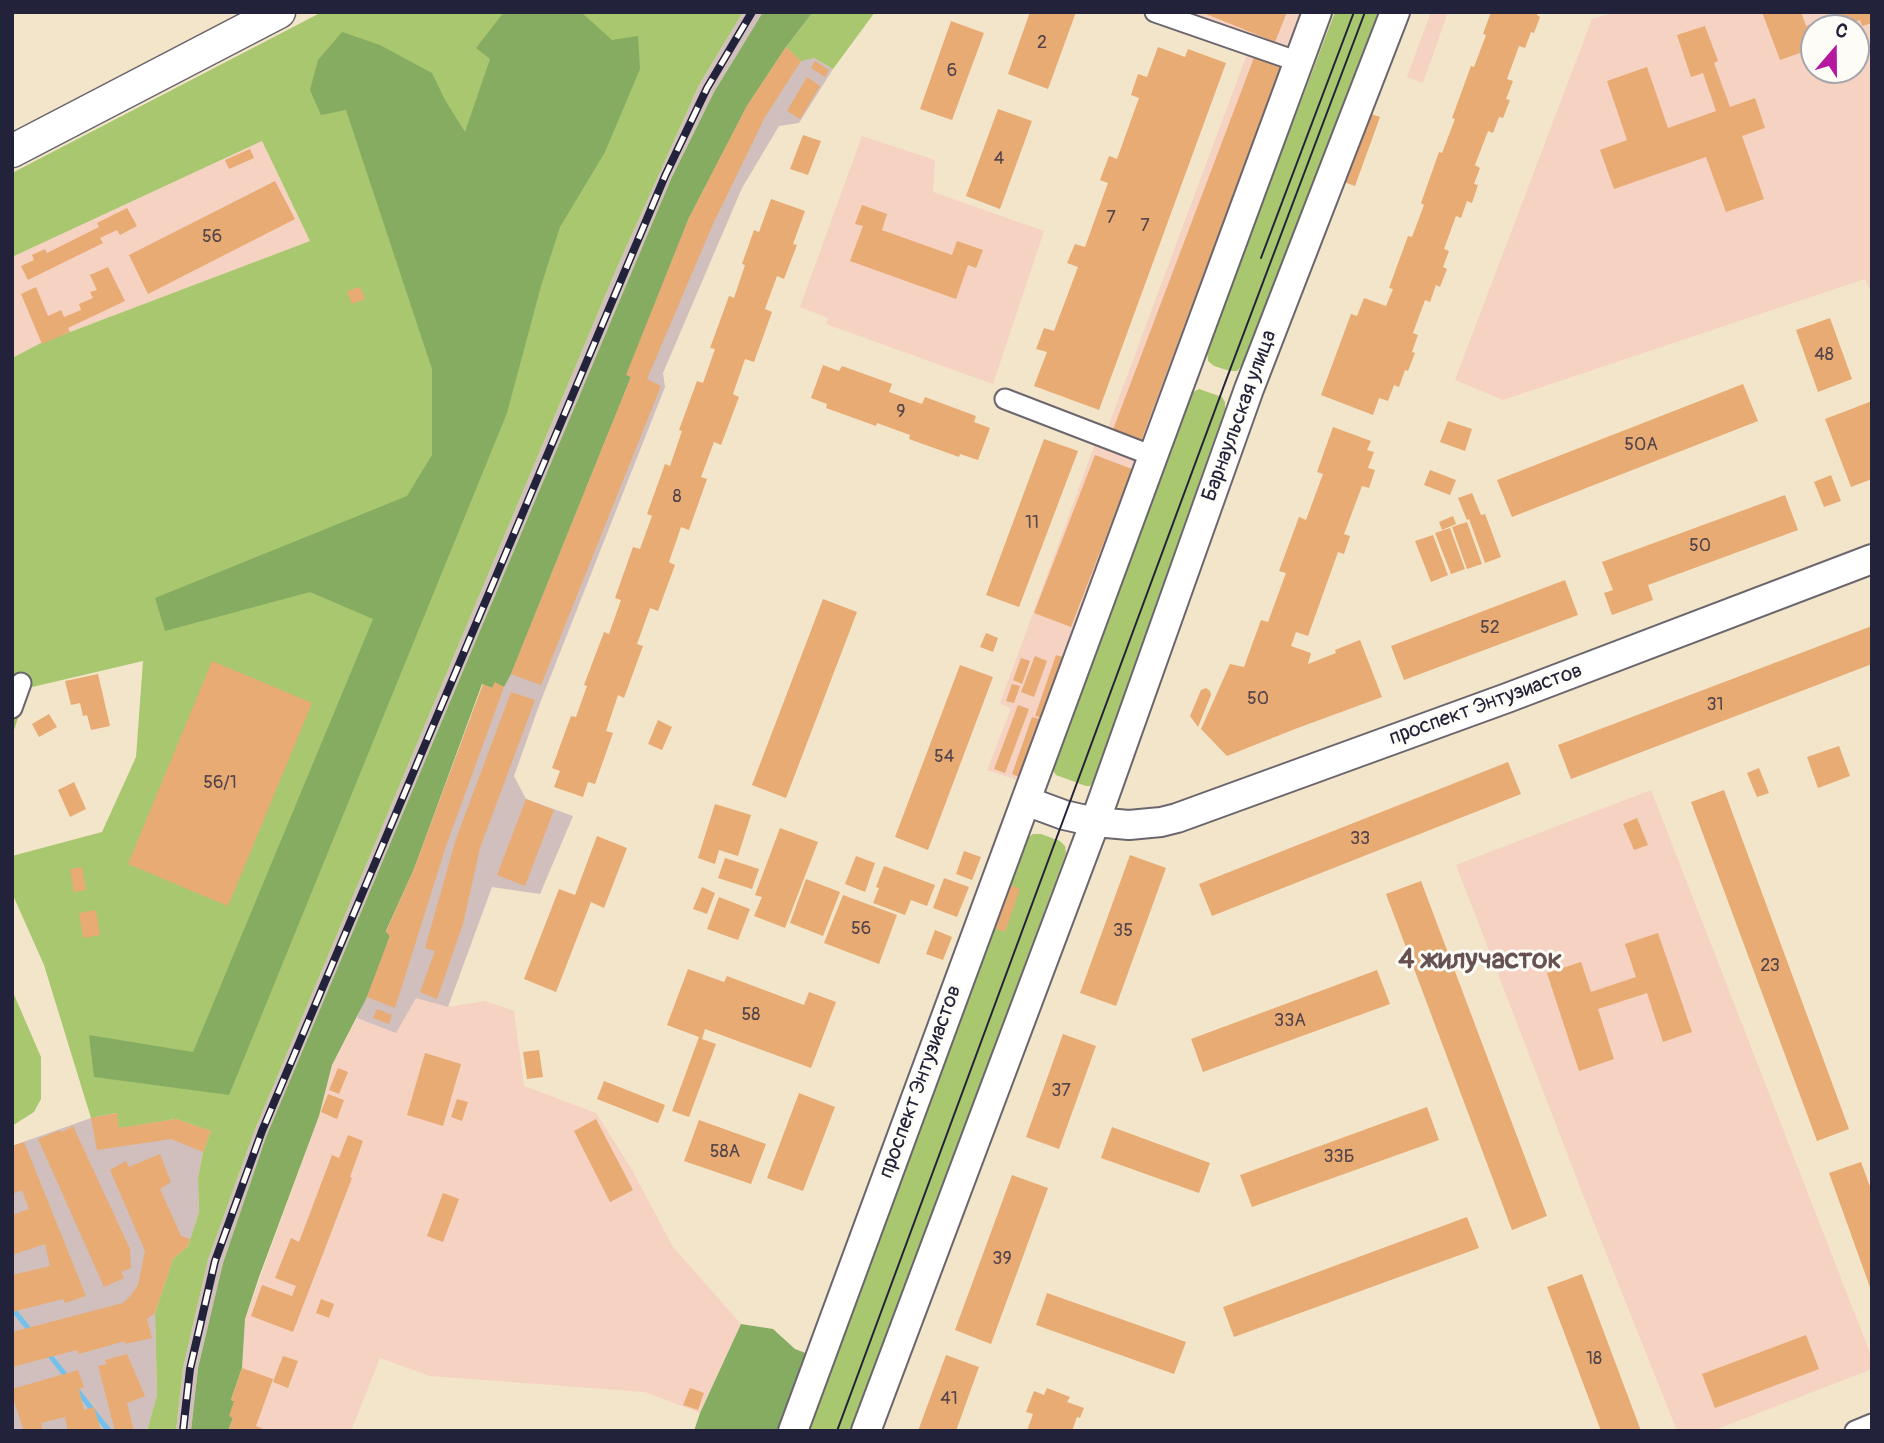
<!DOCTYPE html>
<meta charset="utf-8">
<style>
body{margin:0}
#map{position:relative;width:1884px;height:1443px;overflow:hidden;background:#f2e5ca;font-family:Pangolin,sans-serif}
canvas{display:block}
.frame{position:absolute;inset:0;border:14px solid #22223b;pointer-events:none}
.north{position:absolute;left:1800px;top:14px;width:70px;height:70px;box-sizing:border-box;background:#fdfcf7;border:2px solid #a5a5ac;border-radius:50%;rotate:20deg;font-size:19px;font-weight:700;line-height:28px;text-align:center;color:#22223b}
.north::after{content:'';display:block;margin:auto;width:24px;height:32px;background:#b5179e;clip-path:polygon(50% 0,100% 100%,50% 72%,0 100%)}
</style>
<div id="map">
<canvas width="1884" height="1443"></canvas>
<div class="frame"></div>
<div class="north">С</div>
</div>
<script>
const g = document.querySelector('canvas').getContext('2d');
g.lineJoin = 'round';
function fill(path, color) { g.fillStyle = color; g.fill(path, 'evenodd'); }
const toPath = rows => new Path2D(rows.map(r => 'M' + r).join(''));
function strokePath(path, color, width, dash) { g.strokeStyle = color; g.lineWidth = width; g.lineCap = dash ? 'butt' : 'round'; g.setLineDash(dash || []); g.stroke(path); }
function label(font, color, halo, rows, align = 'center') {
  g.font = font + ' Pangolin,sans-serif'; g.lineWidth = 6; g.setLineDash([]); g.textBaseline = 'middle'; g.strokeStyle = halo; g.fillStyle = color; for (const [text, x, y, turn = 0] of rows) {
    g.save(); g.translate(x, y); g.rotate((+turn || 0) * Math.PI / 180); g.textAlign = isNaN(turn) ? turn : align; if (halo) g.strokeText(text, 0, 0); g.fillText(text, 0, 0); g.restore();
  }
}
const built = toPath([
 [1186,12,1307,12,1020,781,987,770,1011,709,1000,703,1095,444,1101,446,1253,38],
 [1431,12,1448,12,1423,83,1407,77],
 [1615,12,1872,12,1872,293,1865,279,1503,400,1455,380,1592,19],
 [1814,28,1856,28,1856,70,1814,70],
 [862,136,935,160,933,192,1044,231,993,384,826,324,828,318,800,307],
 [262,141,310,241,41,343,12,358,12,257],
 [1651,790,1872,1358,1872,1369,1712,1431,1677,1431,1587,1205,1456,865],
 [416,997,448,1007,485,1001,514,1011,524,1086,596,1113,631,1168,673,1247,741,1324,700,1413,645,1392,430,1376,380,1358,351,1431,228,1431,233,1418,229,1416,234,1401,231,1400,242,1368,245,1319,319,1116,332,1065,357,1018,396,1032]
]);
const industrial = toPath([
 [743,12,763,12,714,92,671,179,266,1137,223,1263,198,1368,191,1431,176,1431,183,1368,208,1260,254,1132,616,270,699,85],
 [786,47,814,58,833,69,799,123,779,126,742,188,663,373,665,387,540,703,514,776,526,799,573,816,540,894,492,887,448,1007,416,998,396,1033,357,1018,390,936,386,932,414,869,483,684,492,688,495,682,504,686,511,673,631,377,626,375,689,218,747,106],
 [117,1113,119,1127,176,1119,211,1131,203,1152,198,1177,199,1212,188,1246,173,1259,155,1313,157,1395,147,1431,12,1431,12,1146,91,1118]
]);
const green = toPath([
 [322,12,743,12,699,85,616,270,254,1132,208,1260,183,1368,176,1431,147,1431,157,1395,155,1313,173,1259,188,1246,199,1212,198,1177,203,1152,211,1131,176,1119,119,1128,116,1113,91,1118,44,965,12,893,12,856,102,832,136,757,143,661,28,688,12,736,12,358,41,343,310,241,262,141,12,257,12,173],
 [813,12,875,12,833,69,814,58,801,61,786,47],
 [1335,12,1380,12,1245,361,1237,371,1230,371,1214,366,1208,361,1207,349],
 [1199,389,1222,397,1225,402,1225,409,1093,782,1090,786,1086,786,1056,775,1054,772,1053,766,1188,395],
 [1033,834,1041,834,1060,841,1065,846,1066,853,852,1431,805,1431,1026,839],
 [12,990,41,1057,41,1099,34,1112,12,1126]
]);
const forest = toPath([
 [504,12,581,12,612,40,638,36,640,69,605,152,560,227,541,286,507,413,229,1095,94,1077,89,1035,193,1052,373,619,310,592,165,631,155,598,407,496,432,455,432,369,346,110,321,115,310,90,318,60,342,32,380,45,432,73,445,100,465,132,490,59,476,48],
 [763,12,813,12,786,47,747,106,689,218,627,374,631,377,511,674,504,687,495,683,492,688,482,684,414,869,386,931,390,936,367,997,332,1065,319,1116,259,1277,245,1319,242,1368,231,1400,234,1401,233,1418,228,1431,191,1431,198,1368,223,1263,266,1137,671,179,714,92],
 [741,1324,773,1329,795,1349,808,1354,780,1431,694,1431,700,1413]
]);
const stream = toPath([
 [12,1308,32,1333],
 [47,1352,67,1377],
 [77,1390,109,1431]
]);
const building = toPath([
 [1030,12,1076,12,1048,89,1008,74],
 [1201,12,1287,12,1275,42],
 [1491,12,1538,12,1537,15,1540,17,1534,33,1531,32,1525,48,1519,46,1507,79,1513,81,1506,99,1510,100,1503,118,1499,117,1493,133,1488,131,1475,165,1480,168,1474,184,1478,185,1472,203,1467,201,1461,218,1456,216,1444,249,1449,251,1443,267,1447,269,1440,287,1436,285,1430,302,1425,300,1413,333,1418,335,1412,352,1415,353,1408,371,1405,370,1399,387,1394,385,1388,401,1379,398,1373,415,1321,395,1351,314,1357,316,1364,298,1386,306,1393,289,1389,288,1408,236,1412,237,1424,205,1421,203,1439,152,1442,153,1455,119,1452,118,1471,66,1474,67,1486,35,1483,34],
 [1762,12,1801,12,1806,26,1843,12,1872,12,1872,23,1862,26,1860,20,1838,28,1814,28,1814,37,1811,39,1814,48,1780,60],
 [951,21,984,33,952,120,920,109],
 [1705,26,1718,61,1714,63,1730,107,1755,98,1765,128,1742,136,1764,199,1726,212,1706,157,1614,189,1600,150,1627,140,1607,81,1647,67,1668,128,1716,111,1703,73,1691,77,1677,35],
 [786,47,801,61,765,117,713,224,647,379,661,386,541,685,511,674,631,377,626,375,689,218,747,106],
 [1158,47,1185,57,1188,49,1226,63,1099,410,1034,386,1047,352,1036,349,1044,328,1054,331,1078,267,1067,263,1075,244,1085,247,1108,183,1100,180,1109,156,1117,159,1139,98,1131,95,1138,74,1147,77],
 [1255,55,1282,65,1139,446,1111,435],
 [815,61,829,70,825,77,811,68],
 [807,77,820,86,800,119,787,111],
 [998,109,1032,121,1000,209,966,196],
 [1368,113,1380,117,1355,186,1344,182],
 [803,135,821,141,808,175,790,169],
 [250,149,254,158,229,169,225,160],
 [275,181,295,219,148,294,129,255],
 [771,199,805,211,793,244,797,245,784,279,777,276,765,309,772,312,754,362,745,359,733,394,739,397,721,445,714,442,701,477,707,479,689,530,681,527,669,562,675,565,658,611,650,608,637,644,643,646,624,698,618,695,606,731,613,733,595,784,588,782,583,797,554,787,560,771,552,768,571,716,576,717,587,686,584,685,604,632,609,634,621,600,615,598,633,547,640,549,652,516,647,514,665,464,670,466,682,431,679,430,697,381,703,383,715,349,710,348,729,296,734,298,745,265,742,264,754,230,759,232],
 [862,205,887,214,882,230,952,255,957,241,983,250,976,268,968,265,956,299,850,261,863,226,855,224],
 [127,208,137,226,120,235,117,230,100,238,103,243,28,280,21,266,34,260,32,255,45,249,47,253,99,227,97,223],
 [108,267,125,301,68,328,70,332,42,344,21,294,36,287,48,316,61,310,64,317,81,310,79,304,93,298,90,292,97,290,90,275],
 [360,287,365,299,352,304,347,291],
 [1830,318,1852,379,1818,392,1796,330],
 [823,365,839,371,842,366,892,384,889,392,922,404,925,397,976,416,974,422,990,428,978,460,960,454,959,457,909,439,910,435,877,423,876,426,826,408,827,404,811,398],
 [1743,384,1758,421,1512,517,1497,480],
 [1872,401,1872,479,1851,487,1825,419],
 [1448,421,1472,429,1465,451,1440,442],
 [1333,427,1371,441,1367,450,1374,452,1368,468,1375,470,1369,488,1362,486,1344,534,1350,536,1344,554,1338,552,1308,636,1296,632,1291,646,1311,653,1308,664,1336,653,1335,650,1360,640,1382,697,1295,729,1227,756,1201,729,1230,664,1244,667,1261,620,1268,622,1286,573,1279,571,1299,517,1306,520,1323,474,1317,472],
 [1044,439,1078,451,1019,607,986,595],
 [1095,455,1132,469,1071,627,1034,613],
 [1430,470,1456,480,1450,495,1424,485],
 [1831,475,1841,501,1824,507,1814,482],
 [1472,493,1481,515,1485,514,1501,557,1485,563,1469,519,1467,520,1458,498],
 [1785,495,1798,530,1648,585,1653,600,1612,615,1604,593,1613,590,1602,562],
 [1453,516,1456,524,1442,530,1439,522],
 [1467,522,1482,564,1467,569,1452,527],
 [1450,528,1465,569,1451,574,1435,533],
 [1433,535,1448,575,1431,582,1415,541],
 [1565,580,1578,615,1404,680,1391,646],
 [823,599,857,612,786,798,752,785],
 [1872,626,1872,664,1571,779,1558,745],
 [986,633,998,638,993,652,980,647],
 [1056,655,1063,657,1042,718,1035,716],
 [1035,656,1047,661,1034,697,1021,692],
 [1021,658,1030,661,1022,684,1013,680],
 [212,661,312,703,228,906,128,864],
 [960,665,993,677,928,850,895,837],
 [98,674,110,726,91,730,87,715,83,716,80,703,71,705,65,681],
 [495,682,504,687,446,846,395,1008,367,997,390,936,386,932,414,869,483,684,492,688],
 [1012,684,1020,686,1014,703,1006,701],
 [1206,688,1210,691,1211,695,1198,727,1190,716,1201,690],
 [511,692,535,700,480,848,463,924,437,999,420,992,435,951,425,948,456,839],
 [1018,705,1029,709,1005,773,994,769],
 [49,714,57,727,39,737,32,724],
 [1032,717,1040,719,1019,777,1012,774],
 [658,720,672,727,662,750,648,744],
 [1839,746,1850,776,1818,788,1807,757],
 [1508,762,1521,794,1212,916,1199,884],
 [1759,768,1769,793,1757,797,1747,773],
 [74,782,86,809,70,817,58,790],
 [1724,790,1849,1129,1817,1141,1691,802],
 [526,799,554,810,525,886,497,875],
 [715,804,751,815,738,856,719,850,715,864,698,858],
 [1637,818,1648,845,1634,850,1623,824],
 [780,828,818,842,785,928,754,916,762,897,755,895],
 [597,836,627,848,604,908,591,902,556,992,524,979,559,889,575,895],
 [964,851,981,857,972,880,956,874],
 [1130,855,1166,868,1116,1006,1080,993],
 [856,856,875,863,865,892,845,884],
 [725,858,759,869,752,889,718,878],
 [884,866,935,885,927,906,911,900,905,915,873,903,879,888,876,887],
 [82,867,86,890,74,892,70,869],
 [944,878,969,887,957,917,933,908],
 [806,879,840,892,823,936,790,923],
 [1421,881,1547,1216,1512,1230,1386,894],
 [1010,885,1020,889,1005,932,994,928],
 [702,887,715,893,707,914,693,909],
 [843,895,897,915,879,964,824,943],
 [719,897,750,909,738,940,707,929],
 [96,910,100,935,83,938,79,913],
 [935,930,952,937,943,960,926,954],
 [1658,933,1692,1032,1663,1042,1647,993,1598,1009,1614,1059,1579,1071,1547,973,1581,962,1591,992,1636,977,1625,944],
 [688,969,724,982,727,976,804,1005,809,992,836,1002,811,1068,705,1029,702,1039,716,1044,689,1117,672,1111,699,1037,667,1025],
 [1377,970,1390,1004,1203,1072,1191,1039],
 [377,1009,392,1015,389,1024,373,1018],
 [1063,1034,1096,1046,1059,1149,1026,1137],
 [539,1050,543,1077,527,1079,523,1052],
 [425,1053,461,1064,443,1126,407,1115],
 [338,1068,348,1072,339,1094,329,1090],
 [604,1081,665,1105,658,1123,597,1099],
 [799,1093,835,1107,803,1191,767,1178],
 [328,1094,344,1100,337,1119,321,1112],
 [457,1099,468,1102,462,1121,451,1117],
 [1427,1107,1439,1140,1252,1207,1240,1175],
 [117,1113,119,1128,176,1119,211,1131,203,1152,171,1139,97,1150,91,1118],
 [596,1119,633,1190,610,1202,574,1131],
 [699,1120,766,1144,751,1184,684,1161],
 [73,1126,130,1249,131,1268,121,1272,124,1278,104,1287,38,1139,60,1130,62,1132],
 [1112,1127,1210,1163,1199,1193,1101,1158],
 [348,1135,363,1141,350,1177,352,1178,293,1332,251,1316,262,1285,292,1296,296,1286,275,1278,291,1238,299,1242,332,1155,339,1158],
 [24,1142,86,1296,65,1303,63,1299,12,1312,12,1275,50,1266,45,1244,12,1255,12,1215,29,1209,22,1190,12,1194,12,1146],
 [160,1154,171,1182,160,1189,181,1236,190,1239,188,1246,173,1259,155,1313,147,1319,152,1338,125,1344,125,1341,79,1354,77,1350,12,1367,12,1332,123,1303,132,1294,138,1285,145,1251,110,1170,126,1161,129,1167],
 [1861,1162,1872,1192,1871,1290,1829,1173],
 [1012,1175,1048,1188,991,1344,955,1330],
 [443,1193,459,1199,443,1242,427,1236],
 [1467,1217,1479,1248,1234,1337,1223,1307],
 [1582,1274,1641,1431,1601,1431,1547,1287],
 [1047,1293,1186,1342,1174,1374,1036,1325],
 [321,1299,334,1304,329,1318,316,1313],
 [1806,1335,1819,1369,1715,1408,1702,1374],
 [127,1354,145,1396,127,1403,134,1431,115,1431,98,1366,107,1364,105,1360],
 [946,1355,979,1367,956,1431,918,1431],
 [283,1356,298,1361,288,1388,273,1382],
 [242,1368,273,1379,256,1426,268,1431,228,1431,233,1418,229,1416,234,1401,231,1400],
 [78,1370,84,1387,79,1389,84,1410,94,1407,101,1431,68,1431,65,1417,41,1423,43,1431,24,1431,12,1395,12,1389],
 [690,1388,704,1393,698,1410,683,1405],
 [1047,1388,1070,1397,1067,1402,1084,1408,1080,1418,1077,1417,1072,1431,1027,1431,1033,1414,1026,1412,1034,1391,1044,1395]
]);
const street = toPath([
 [1155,12,1299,62],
 [1005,399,1153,456],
 [12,708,21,683],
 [1855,1431,1872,1424]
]);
const secondary = toPath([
 [1026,801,1064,815,1095,822,1129,825,1161,822,1177,818,1507,698,1872,559],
 [793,1431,1317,12],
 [866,1431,1095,822,1249,389,1395,12]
]);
const primary = toPath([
 [12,151,279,12]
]);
const tram = toPath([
 [1261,258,1354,12],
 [837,1431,1225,383,1365,12]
]);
const rail = toPath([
 [183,1431,190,1369,215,1261,262,1131,665,176,707,88,752,12]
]);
const numberNames = [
 ["2",1042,43],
 ["6",952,71],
 ["4",999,159],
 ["7",1111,218],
 ["7",1145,226],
 ["56",212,237],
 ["48",1824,355],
 ["9",901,412],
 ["50А",1641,445],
 ["8",677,497],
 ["11",1032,523],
 ["50",1700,546],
 ["52",1490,628],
 ["50",1258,699],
 ["31",1715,705],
 ["54",944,757],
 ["56/1",220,783],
 ["33",1360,839],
 ["56",861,929],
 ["35",1123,931],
 ["23",1770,966],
 ["58",751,1015],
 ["33А",1290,1021],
 ["37",1061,1091],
 ["58А",725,1152],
 ["33Б",1339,1157],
 ["39",1002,1259],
 ["18",1594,1359],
 ["41",949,1399]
];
const streetNames = [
 ["Барнаульская улица",1240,416,-70],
 ["проспект Энтузиастов",1486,705,-20],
 ["проспект Энтузиастов",921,1082,-70]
];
const districtNames = [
 ["4 жилучасток",1480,961]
];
fill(built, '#f5d2c2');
fill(industrial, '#d1bfbd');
fill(green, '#a8c76f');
fill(forest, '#86ac62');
strokePath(stream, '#72c1ec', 5);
fill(building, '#e8ab73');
strokePath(street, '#6b666d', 23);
strokePath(secondary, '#6b666d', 32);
strokePath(primary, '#6b666d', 35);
strokePath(street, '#fff', 19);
strokePath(secondary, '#fff', 28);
strokePath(primary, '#fff', 32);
strokePath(tram, '#22223b', 2);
strokePath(rail, '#22223b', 8);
strokePath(rail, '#fdfcf7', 5, [16]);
label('18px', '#544449', null, numberNames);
label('21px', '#22223b', '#fdfcf7', streetNames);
label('bold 28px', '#67524f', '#fdfcf7', districtNames);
</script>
